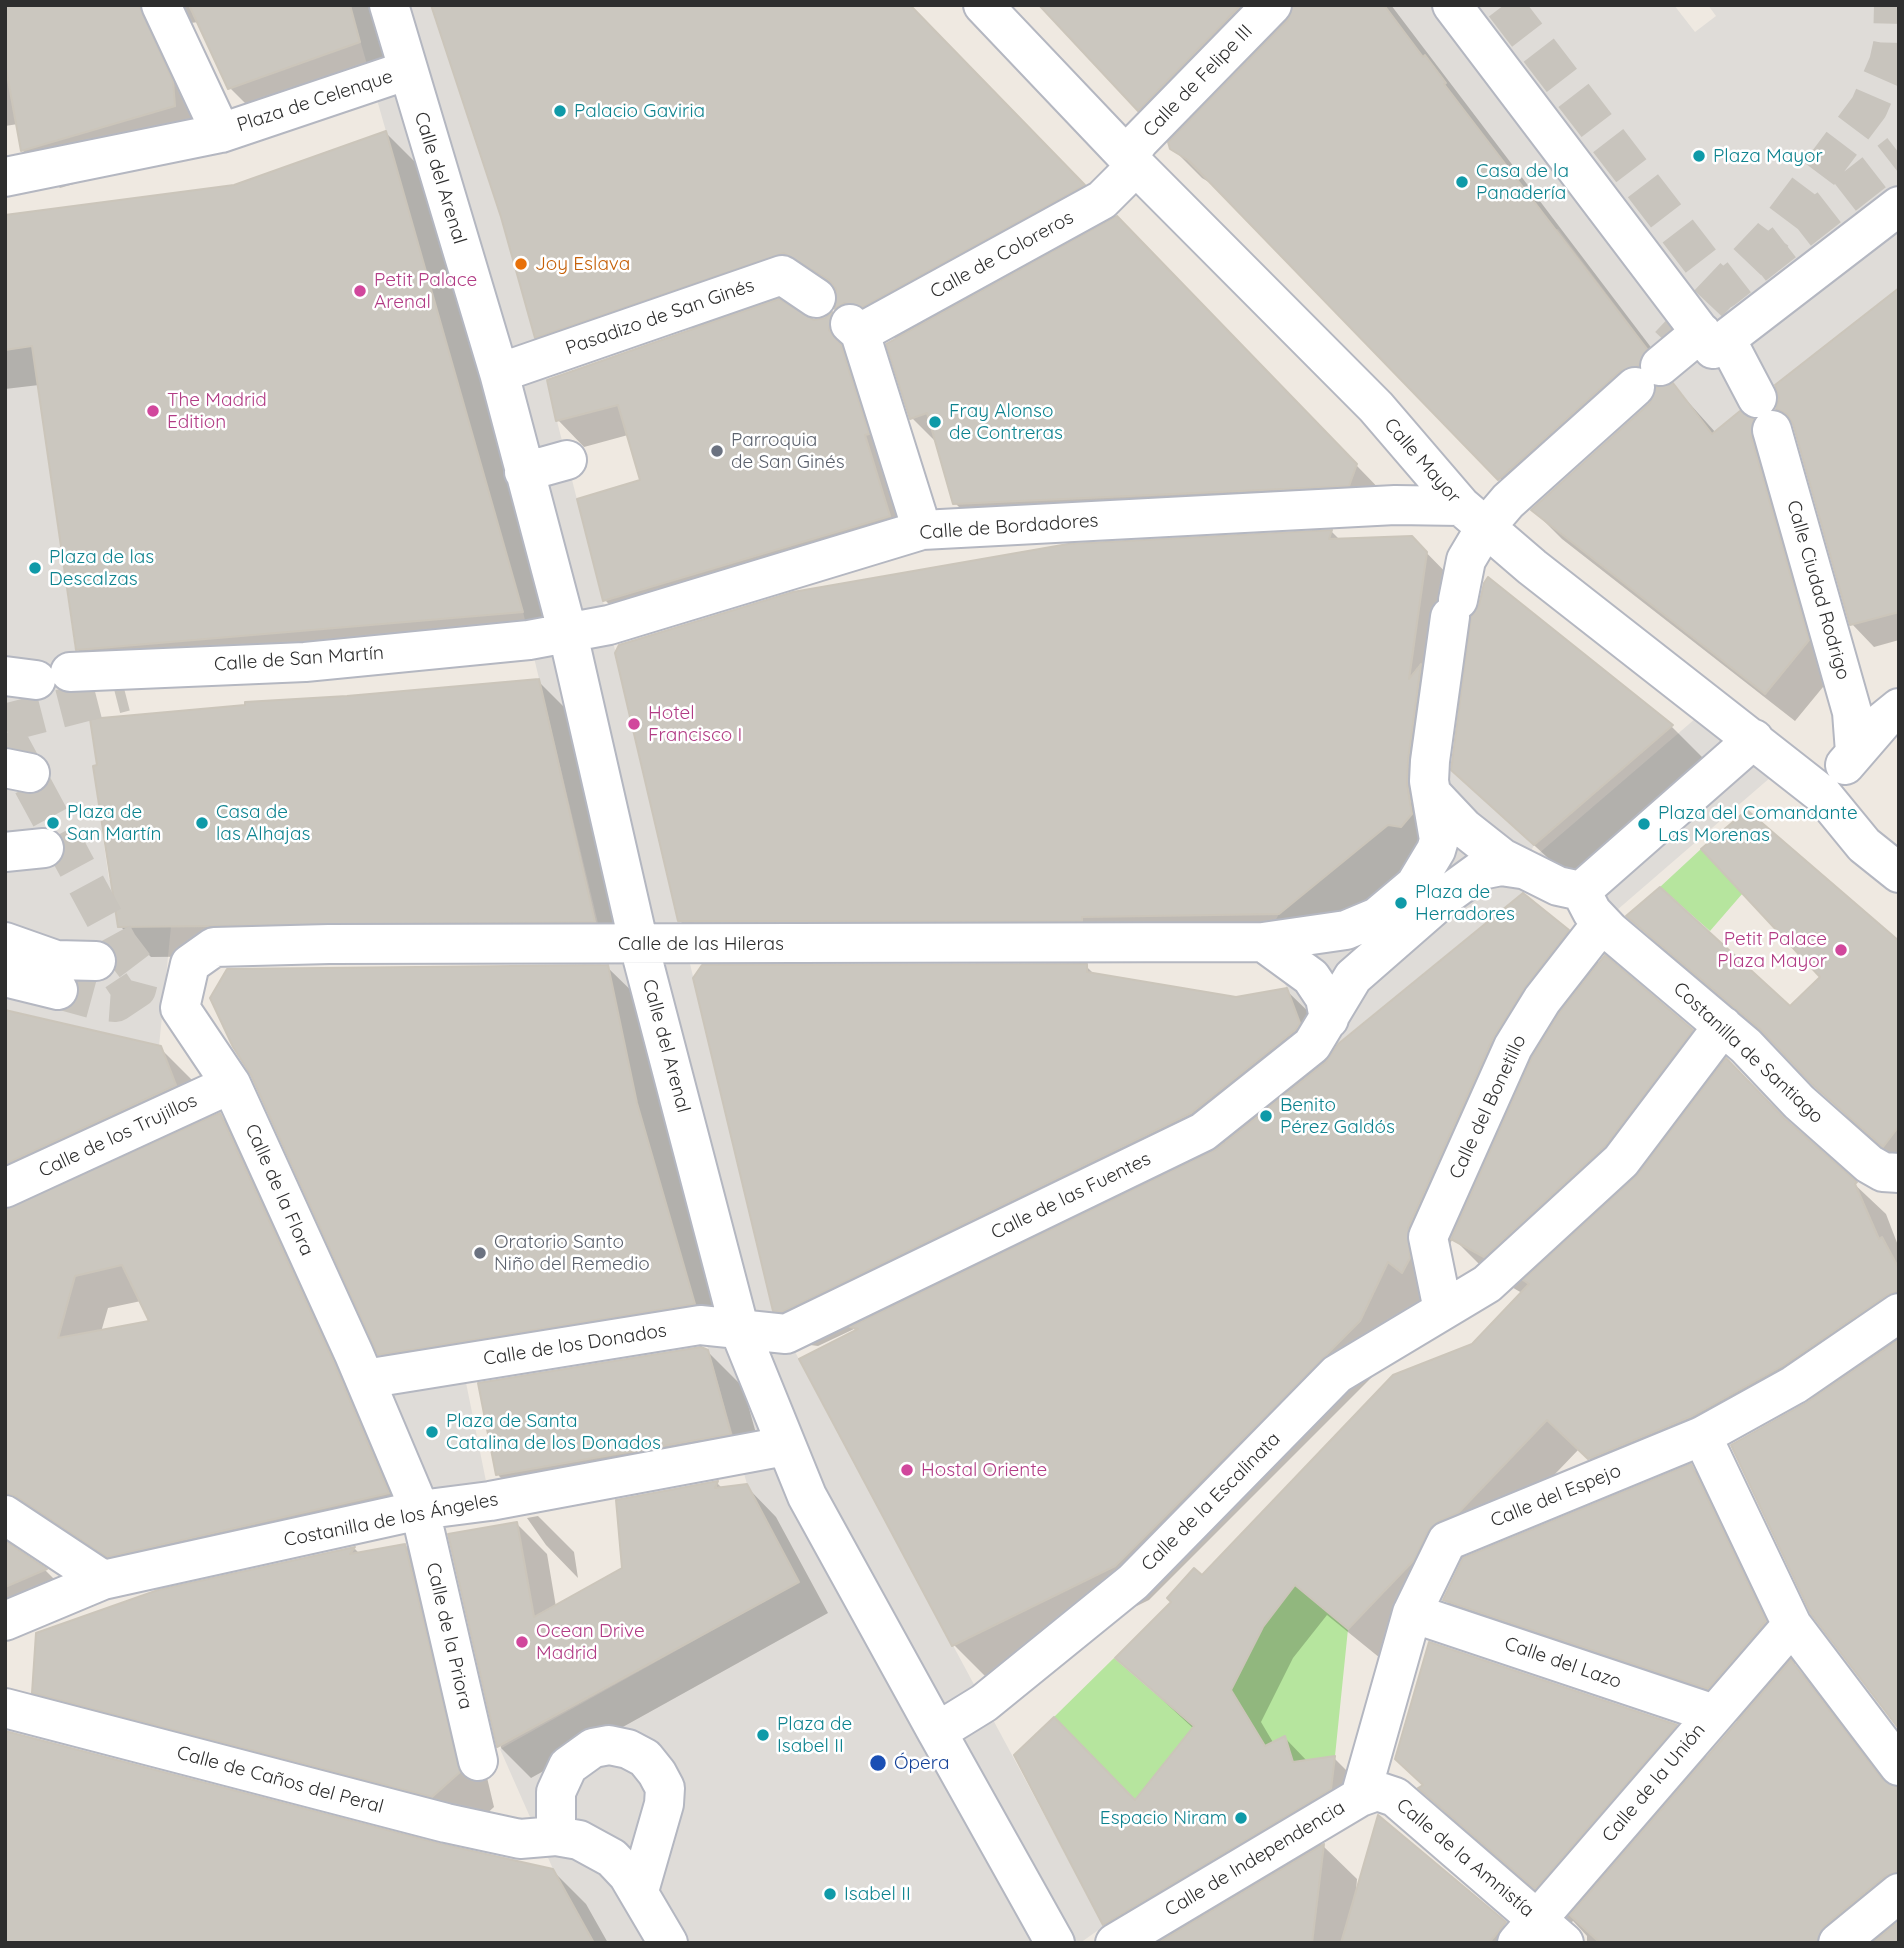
<!DOCTYPE html>
<meta charset="utf-8">
<style>
body{margin:0}
#map{position:relative;width:1904px;height:1948px;overflow:hidden;background:#efe9e1;font-family:Quicksand,sans-serif}
canvas{display:block}
.frame{position:absolute;inset:0;border:7px solid #2e2e2e;pointer-events:none}
</style>
<div id="map">
<canvas width="1904" height="1948"></canvas>
<div class="frame"></div>
</div>
<script>
const g = document.querySelector('canvas').getContext('2d');
g.lineJoin = 'round';
function fill(path, color) { g.fillStyle = color; g.fill(path, 'evenodd'); }
const toPath = rows => new Path2D(rows.map(r => 'M' + r).join(''));
function strokePath(path, color, width, dash) { g.strokeStyle = color; g.lineWidth = width; g.lineCap = dash ? 'butt' : 'round'; g.setLineDash(dash || []); g.stroke(path); }
function label(font, color, halo, rows, align = 'center') {
  g.font = font + ' Quicksand,sans-serif'; g.lineWidth = 5; g.setLineDash([]); g.textBaseline = 'middle'; g.strokeStyle = halo; g.fillStyle = color; for (const [text, x, y, turn = 0] of rows) {
    g.save(); g.translate(x, y); g.rotate((+turn || 0) * Math.PI / 180); g.textAlign = isNaN(turn) ? turn : align; if (halo) g.strokeText(text, 0, 0); g.fillText(text, 0, 0); g.restore();
  }
}
const green = toPath([
 [1701,849,1749,886,1710,931,1660,887],
 [1295,1585,1348,1629,1335,1756,1293,1762,1285,1737,1265,1746,1242,1708,1220,1695,1263,1627],
 [1114,1658,1194,1727,1135,1800,1054,1717]
]);
const plaza = toPath([
 [350,5,432,5,501,217,547,382,609,625,773,1311,1104,1926,1080,1943,594,1943,553,1869,500,1749,799,1582,747,1484,637,1103,608,965,523,612],
 [1384,5,1674,5,1695,32,1716,16,1708,5,1899,5,1899,288,1712,434,1558,229,1555,230,1444,84,1446,82,1426,56,1423,57],
 [32,346,78,669,90,719,97,765,93,766,109,880,112,880,119,927,171,927,159,1046,5,1010,5,350],
 [1710,706,1786,764,1602,923,1521,870,1524,892,1322,1056,1304,1036,1287,988,1263,942,1279,914,1453,768,1534,845,1523,867],
 [462,1363,490,1501,420,1510,365,1379]
]);
const shadow = toPath([
 [5,5,378,5,397,80,268,126,230,88,199,22,190,23,212,144,60,188,22,150,18,124,5,126],
 [448,5,910,5,1391,501,991,539,955,503,938,444,912,418,898,339,877,335,869,340,837,308,837,297,818,285,776,299,813,322,826,320,832,314,858,340,915,542,631,627,605,600,642,481,628,435,584,447,558,420,693,331,691,328,569,369,536,337],
 [1043,5,1391,5,1675,379,1672,384,1716,433,1753,421,1782,450,1837,670,1795,721,1562,539,1533,510,1651,404,1655,395,1529,508,1217,187,1202,178,1172,148,1294,14,1168,138],
 [386,133,421,168,557,647,113,685,77,649,39,385,5,389,5,217,234,187],
 [1899,290,1899,640,1874,647,1852,624,1795,426,1778,408],
 [1332,532,1340,540,1411,537,1461,588,1442,820,1446,849,1314,948,714,956,679,920,1069,546],
 [538,681,569,712,625,952,151,957,120,926,348,698],
 [1671,726,1707,762,1571,879,1490,805],
 [1628,916,1790,1009,1822,977,1899,943,1899,1163,1852,1122,1789,1057,1664,951],
 [1567,931,1600,964,1692,1031,1886,1214,1899,1248,1899,1727,1814,1397,1724,1447,1620,1489,1579,1449,1489,1543,1470,1551,1459,1562,1444,1591,1380,1658,1327,1615,1293,1658,1261,1722,1274,1744,1285,1738,1308,1762,1334,1758,1365,1789,1361,1820,1321,1844,1357,1879,1356,1891,1379,1818,1525,1943,1124,1943,1105,1924,1136,1803,1194,1729,1117,1658,1202,1577,1473,1346,1522,1293,1489,1274,1453,1238,1394,1355,1149,1600,988,1679,954,1645,802,1360,857,1332,854,1329,818,1346,810,1345,774,1310,1086,966,1095,975,1236,998,1286,990,1322,1025,1333,1055],
 [607,967,643,1002,729,1338,415,1389,380,1354,252,1074],
 [5,1011,160,1048,193,1081,209,1120,220,1115,253,1148,420,1525,142,1589,19,1536,15,1549,46,1571,78,1603,5,1634],
 [141,1301,151,1322,101,1332,108,1308],
 [707,1351,743,1387,766,1469,535,1512,499,1476,480,1384],
 [1691,1466,1726,1502,1801,1658,1794,1665,1824,1696,1899,1791,1899,1943,1587,1943,1587,1936,1573,1921,1571,1923,1456,1824,1421,1788,1676,1726,1708,1758,1739,1722,1480,1635,1445,1600],
 [717,1483,723,1489,746,1486,776,1517,828,1613,531,1778,501,1748,450,1535,517,1524,547,1554,556,1607,623,1569],
 [538,1516,574,1552,578,1578,546,1545,527,1518],
 [405,1545,440,1580,494,1807,468,1831,69,1727,34,1692,158,1592,355,1549,360,1554],
 [440,1846,552,1870,586,1904,608,1943,5,1943]
]);
const building = toPath([
 [5,5,139,5,173,81,175,106,21,151,5,63,5,5],
 [189,5,350,5,360,42,228,89,189,5],
 [431,5,910,5,1085,185,863,307,844,303,835,309,836,289,829,280,784,253,535,338,501,217,431,5],
 [1039,5,1241,5,1138,111,1039,5],
 [1293,5,1384,5,1423,57,1425,55,1446,83,1444,84,1647,349,1639,366,1620,371,1498,480,1188,160,1170,149,1168,142,1288,20,1293,5],
 [386,131,523,612,76,650,32,346,5,350,5,215,234,185,386,131],
 [1117,216,1357,464,1349,486,953,504,927,413,910,419,886,344,1117,216],
 [1899,288,1899,612,1850,625,1793,424,1787,414,1776,409,1779,398,1775,385,1899,288],
 [779,299,814,320,825,318,832,312,829,330,841,345,869,434,865,435,890,516,603,601,577,499,640,480,618,405,556,421,547,380,779,299],
 [1673,383,1712,434,1740,411,1754,419,1751,436,1809,640,1765,694,1531,510,1650,403,1656,387,1673,383],
 [1332,530,1329,539,1412,536,1427,552,1409,679,1421,664,1408,760,1407,784,1412,814,1401,827,1388,825,1279,914,1082,917,1082,921,678,921,615,653,619,645,793,592,1068,544,1332,530],
 [1488,577,1673,725,1534,845,1451,770,1471,617,1479,605,1484,583,1488,577],
 [539,679,595,922,118,927,93,766,97,765,90,719,245,705,245,702,347,696,539,679],
 [1747,810,1899,941,1899,1126,1883,1147,1814,1086,1760,1029,1626,916,1660,887,1790,1006,1820,977,1701,849,1747,810],
 [1523,893,1569,930,1525,987,1493,1038,1408,1228,1410,1258,1402,1273,1388,1262,1360,1321,1115,1566,952,1646,799,1359,858,1329,850,1327,1217,1149,1326,1062,1338,1044,1523,893],
 [1605,955,1693,1030,1605,1146,1484,1257,1451,1239,1532,1057,1560,1012,1605,955],
 [1087,964,1087,972,1236,997,1287,988,1300,1023,1295,1030,1191,1113,782,1312,773,1311,693,978,702,965,1087,964],
 [608,965,637,1103,695,1304,378,1355,251,1075,233,1047,210,998,227,969,608,965],
 [5,1010,161,1046,176,1085,5,1164,5,1010],
 [1726,1058,1784,1118,1857,1182,1855,1184,1879,1239,1882,1237,1899,1269,1899,1291,1887,1295,1782,1366,1692,1416,1588,1459,1547,1420,1458,1513,1439,1521,1428,1531,1414,1560,1348,1629,1295,1585,1263,1627,1231,1690,1265,1746,1285,1736,1293,1762,1335,1756,1331,1789,1103,1925,1014,1755,1054,1717,1135,1800,1194,1726,1115,1658,1171,1602,1167,1598,1194,1568,1202,1575,1393,1375,1472,1344,1529,1284,1523,1280,1638,1174,1726,1058],
 [220,1113,334,1363,389,1493,107,1557,17,1497,5,1493,5,1209,220,1113],
 [122,1265,149,1321,58,1338,75,1276,122,1265],
 [1899,1340,1899,1729,1811,1614,1731,1445,1806,1403,1899,1340],
 [701,1347,708,1350,731,1434,496,1475,478,1383,701,1347],
 [1691,1464,1766,1621,1708,1689,1443,1600,1463,1558,1691,1464],
 [718,1481,715,1488,747,1484,799,1582,497,1747,448,1534,517,1522,534,1617,622,1568,616,1500,718,1481],
 [5,1541,47,1569,5,1587,5,1541],
 [405,1544,460,1772,432,1797,32,1693,36,1633,158,1590,355,1547,350,1554,405,1544],
 [1429,1642,1677,1725,1535,1889,1418,1788,1423,1785,1395,1759,1429,1642],
 [1791,1660,1882,1779,1899,1787,1899,1872,1885,1876,1824,1926,1817,1943,1600,1943,1570,1915,1791,1660],
 [5,1731,441,1844,553,1869,594,1943,5,1943,5,1731],
 [1378,1815,1506,1922,1489,1943,1341,1943,1378,1815],
 [1324,1844,1312,1943,1158,1943,1324,1844],
 [1899,1921,1899,1943,1873,1943,1899,1921]
]);
const minorTunnel = toPath([
 [1504,5,1723,290,1899,153],
 [1669,345,1772,236,1869,107,1888,63,1892,45,1893,5],
 [5,723,125,692],
 [5,734,119,945,141,974,137,989,116,1003,102,1002,58,990]
]);
const minor = toPath([
 [161,5,221,133],
 [389,5,499,373,568,634,639,945,740,1331,807,1496,937,1732],
 [983,5,1136,166,1376,407,1461,506,1532,567,1823,795,1864,845,1899,873],
 [1452,5,1713,349,1899,206],
 [1131,160,1132,151,1139,141,1272,5],
 [5,177,221,133,408,70],
 [850,324,860,333,922,530],
 [860,333,1102,200,1136,166],
 [1726,339,1757,398],
 [1660,366,1701,332],
 [499,373,782,275,816,298],
 [1772,430,1852,712,1855,752],
 [524,472,567,460],
 [1458,600,1466,560,1485,528,1508,501,1635,387],
 [70,672,305,662,529,640,609,625,922,530,1395,505,1461,506],
 [5,676,36,680],
 [1845,765,1883,721,1899,708],
 [5,768,30,773],
 [1431,793,1464,828,1502,858,1558,886,1581,891],
 [5,852,44,848],
 [1581,891,1592,912,1610,931,1746,1046,1799,1102,1869,1164,1883,1172,1899,1173],
 [1581,891,1754,739],
 [5,942,56,960,96,961],
 [1263,942,1311,977,1325,998,1329,1019],
 [5,977,58,990],
 [5,1188,231,1084],
 [1443,1310,1428,1237,1513,1047,1542,1000,1602,923],
 [365,1379,700,1325,786,1334,1203,1132,1312,1045,1353,977,1448,894,1481,870,1501,866,1521,869],
 [1702,1436,1792,1625,1899,1766],
 [5,1515,103,1580],
 [1412,1613,1714,1714],
 [5,1621,103,1580,420,1510,490,1501,785,1446],
 [5,1708,446,1823,520,1839,556,1836,579,1840,612,1858,628,1875,668,1943],
 [478,1761,420,1510,354,1354,231,1084,180,1008,190,964,214,947,329,944,1263,942,1346,930,1377,917,1415,885,1436,850,1439,840,1429,781,1430,761,1450,617],
 [1360,1797,1412,1613,1447,1541,1702,1436,1794,1385,1899,1313],
 [556,1836,556,1792,568,1766,593,1748,609,1745,628,1749,645,1758,657,1773,665,1788,664,1804,639,1891],
 [1055,1943,937,1732,984,1703,1133,1582,1337,1374,1487,1284,1621,1161,1723,1026],
 [1115,1943,1360,1797,1377,1791,1395,1797,1564,1943],
 [1517,1943,1792,1625],
 [1838,1943,1899,1893]
]);
const markers = [
 [560,111,7,"#0f9aa8"],
 [1699,156,7,"#0f9aa8"],
 [1462,182,7,"#0f9aa8"],
 [521,264,7,"#e8710a"],
 [360,291,7,"#d1479c"],
 [153,411,7,"#d1479c"],
 [935,422,7,"#0f9aa8"],
 [717,451,7,"#6b7280"],
 [35,568,7,"#0f9aa8"],
 [634,724,7,"#d1479c"],
 [53,823,7,"#0f9aa8"],
 [202,823,7,"#0f9aa8"],
 [1644,824,7,"#0f9aa8"],
 [1401,903,7,"#0f9aa8"],
 [1841,950,7,"#d1479c"],
 [1266,1116,7,"#0f9aa8"],
 [480,1253,7,"#6b7280"],
 [432,1432,7,"#0f9aa8"],
 [907,1470,7,"#d1479c"],
 [522,1642,7,"#d1479c"],
 [763,1735,7,"#0f9aa8"],
 [878,1763,9,"#1a4fb4"],
 [1241,1818,7,"#0f9aa8"],
 [830,1894,7,"#0f9aa8"]
];
const streetNames = [
 ["Calle de Felipe III",1198,81,-46],
 ["Plaza de Celenque",315,101,-18],
 ["Calle del Arenal",440,178,73],
 ["Calle de Coloreros",1002,255,-29],
 ["Pasadizo de San Ginés",660,317,-19],
 ["Calle Mayor",1422,461,49],
 ["Calle de Bordadores",1009,527,-4],
 ["Calle Ciudad Rodrigo",1818,590,74],
 ["Calle de San Martín",299,659,-4],
 ["Calle de las Hileras",701,944],
 ["Calle del Arenal",666,1046,75],
 ["Costanilla de Santiago",1748,1053,43],
 ["Calle del Bonetillo",1488,1107,-65],
 ["Calle de los Trujillos",118,1136,-25],
 ["Calle de la Flora",279,1190,66],
 ["Calle de las Fuentes",1071,1196,-26],
 ["Calle de los Donados",575,1345,-9],
 ["Calle del Espejo",1556,1496,-22],
 ["Calle de la Escalinata",1211,1502,-45],
 ["Costanilla de los Ángeles",391,1520,-11],
 ["Calle de la Priora",449,1636,77],
 ["Calle del Lazo",1563,1663,19],
 ["Calle de Caños del Peral",280,1780,15],
 ["Calle de la Unión",1654,1783,-50],
 ["Calle de la Amnistía",1465,1858,40],
 ["Calle de Independencia",1255,1859,-31]
];
const cultureNames = [
 ["Palacio Gaviria",574,111],
 ["Plaza Mayor",1713,156],
 ["Casa de la",1476,171],
 ["Panadería",1476,193],
 ["Fray Alonso",949,411],
 ["de Contreras",949,433],
 ["Plaza de las",49,557],
 ["Descalzas",49,579],
 ["Plaza de",67,812],
 ["San Martín",67,834],
 ["Casa de",216,812],
 ["las Alhajas",216,834],
 ["Plaza del Comandante",1658,813],
 ["Las Morenas",1658,835],
 ["Plaza de",1415,892],
 ["Herradores",1415,914],
 ["Benito",1280,1105],
 ["Pérez Galdós",1280,1127],
 ["Plaza de Santa",446,1421],
 ["Catalina de los Donados",446,1443],
 ["Plaza de",777,1724],
 ["Isabel II",777,1746],
 ["Espacio Niram",1227,1818,"right"],
 ["Isabel II",844,1894]
];
const foodNames = [
 ["Joy Eslava",535,264]
];
const hotelNames = [
 ["Petit Palace",374,280],
 ["Arenal",374,302],
 ["The Madrid",167,400],
 ["Edition",167,422],
 ["Hotel",648,713],
 ["Francisco I",648,735],
 ["Petit Palace",1827,939,"right"],
 ["Plaza Mayor",1827,961,"right"],
 ["Hostal Oriente",921,1470],
 ["Ocean Drive",536,1631],
 ["Madrid",536,1653]
];
const worshipNames = [
 ["Parroquia",731,440],
 ["de San Ginés",731,462],
 ["Oratorio Santo",494,1242],
 ["Niño del Remedio",494,1264]
];
const transitNames = [
 ["Ópera",894,1763]
];
fill(green, '#b6e59e');
fill(plaza, '#dfdcd8');
fill(shadow, '#0003');
fill(building, '#cbc7bf');
strokePath(building, '#cbc5ba', 2);
strokePath(minorTunnel, '#c8c4bd', 38, [38, 19]);
strokePath(minor, '#b4b7c1', 42);
strokePath(minor, '#fff', 38);
for (const [x, y, r, color] of markers) { const dot = new Path2D(); dot.arc(x, y, r, 0, 2 * Math.PI); g.fillStyle = color; g.fill(dot); strokePath(dot, '#fff', 2.5); }
label('19px', '#2e2e2e', '#fff', streetNames);
label('19px', '#0d838f', '#fff', cultureNames, 'left');
label('19px', '#c56008', '#fff', foodNames, 'left');
label('19px', '#b23c85', '#fff', hotelNames, 'left');
label('19px', '#5b616d', '#fff', worshipNames, 'left');
label('19px', '#164399', '#fff', transitNames, 'left');
</script>
